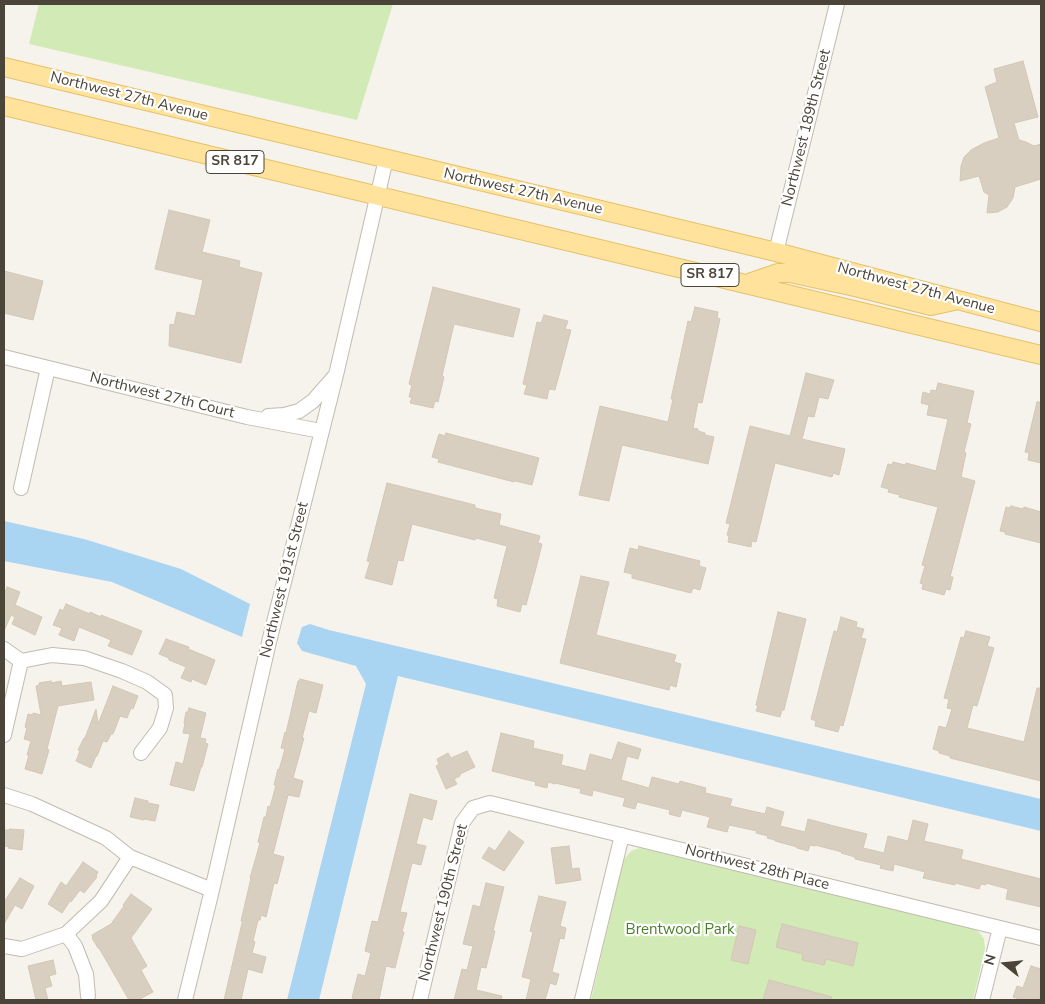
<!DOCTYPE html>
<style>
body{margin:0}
#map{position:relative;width:1045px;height:1004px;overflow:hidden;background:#f6f3ec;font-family:"Nunito Sans",sans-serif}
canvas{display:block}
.frame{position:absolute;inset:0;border:5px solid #4b4439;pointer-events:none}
.north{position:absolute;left:980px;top:939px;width:50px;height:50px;-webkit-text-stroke:4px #fff;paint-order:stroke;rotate:286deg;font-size:14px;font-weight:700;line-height:20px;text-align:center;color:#4b4439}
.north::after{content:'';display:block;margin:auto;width:18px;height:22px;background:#4b4439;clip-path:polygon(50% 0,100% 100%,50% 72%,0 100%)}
</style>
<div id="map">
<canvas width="1045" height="1004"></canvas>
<div class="frame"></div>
<div class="north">N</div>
</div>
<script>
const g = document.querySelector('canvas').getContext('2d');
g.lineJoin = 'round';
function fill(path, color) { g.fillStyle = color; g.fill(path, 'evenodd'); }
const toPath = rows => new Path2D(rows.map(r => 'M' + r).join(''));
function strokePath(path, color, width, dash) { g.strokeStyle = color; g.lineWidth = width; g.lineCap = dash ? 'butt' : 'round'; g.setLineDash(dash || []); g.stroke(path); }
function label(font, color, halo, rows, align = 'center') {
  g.font = font + ' "Nunito Sans",sans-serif'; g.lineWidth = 4.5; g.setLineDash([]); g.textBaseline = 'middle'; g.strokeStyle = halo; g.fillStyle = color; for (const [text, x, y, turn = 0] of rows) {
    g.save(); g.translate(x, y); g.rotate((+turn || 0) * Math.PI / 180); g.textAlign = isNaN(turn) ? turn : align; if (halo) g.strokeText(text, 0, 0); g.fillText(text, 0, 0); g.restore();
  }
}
const green = toPath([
 [39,4,393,4,357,120,29,44],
 [640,848,971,927,980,933,984,939,985,949,973,1000,591,1000,623,861,629,853,633,850]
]);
const water = toPath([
 [4,521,84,539,181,569,250,604,242,637,112,582,4,561],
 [310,624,329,630,1041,799,1041,831,398,676,319,1000,287,1000,366,684,356,666,302,651,297,643,302,627]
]);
const building = toPath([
 [1023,61,1038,117,1014,123,1019,140,1026,142,1034,146,1041,144,1041,179,1015,187,1013,198,1007,207,998,212,987,213,989,195,984,192,979,176,960,181,961,166,964,157,971,150,984,143,999,138,985,87,997,82,994,69,1023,61],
 [169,210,210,220,202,252,240,261,239,267,262,273,241,363,169,346,170,324,174,325,177,312,195,316,203,280,155,269,169,210],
 [4,271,43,281,33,320,4,313,4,271],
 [433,287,520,309,513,337,454,324,442,376,444,377,438,402,435,401,433,408,410,403,412,397,409,397,412,385,409,384,433,287],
 [695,307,718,312,717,318,720,319,702,403,698,402,693,428,698,429,698,431,705,433,705,435,714,437,708,464,622,445,609,501,579,495,600,406,668,422,673,399,671,399,688,321,691,322,695,307],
 [544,315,568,321,565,329,571,330,555,390,549,389,547,399,524,394,527,385,523,384,537,322,541,323,544,315],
 [806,373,834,380,828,399,819,397,814,417,808,416,802,439,845,449,839,475,833,473,832,477,775,463,756,542,752,541,751,547,728,542,729,536,727,535,730,524,726,523,750,426,790,436,806,373],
 [938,383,974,391,967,423,971,424,964,452,966,453,961,477,975,481,950,577,953,577,950,590,946,589,944,595,922,589,923,584,920,583,925,566,922,565,938,507,899,497,900,495,888,492,889,489,881,487,888,464,892,465,893,462,905,465,906,463,936,471,948,419,927,415,929,405,921,403,923,392,930,394,931,390,936,391,938,383],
 [1037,402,1041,402,1041,463,1028,460,1029,453,1025,452,1037,402],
 [446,433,539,458,532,485,515,481,514,482,438,462,439,459,432,457,439,434,445,436,446,433],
 [387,483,475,505,475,508,501,514,499,525,540,536,538,543,542,544,536,568,526,605,522,604,520,612,497,606,498,599,494,598,507,546,476,538,475,540,412,524,403,561,398,560,392,585,365,578,370,562,367,561,387,483],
 [1011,506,1023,509,1024,507,1041,512,1041,543,1005,534,1005,532,1000,531,1006,507,1010,508,1011,506],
 [639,546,700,561,699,566,706,568,700,590,693,588,691,593,632,578,632,574,624,572,630,548,638,550,639,546],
 [581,576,609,582,596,635,676,655,674,662,681,664,676,687,670,685,669,690,560,663,581,576],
 [7,587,20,592,15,605,42,617,35,635,12,624,15,617,11,615,4,631,4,594,7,587],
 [66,604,90,614,90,612,101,617,101,615,142,631,132,655,108,646,111,640,79,627,74,641,59,635,62,628,53,625,60,609,63,611,66,604],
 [778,612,806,619,784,710,782,710,780,717,756,711,758,706,756,705,778,612],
 [841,617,857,622,856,627,864,629,861,638,866,639,843,726,840,725,838,732,815,726,816,721,811,719,834,631,837,632,841,617],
 [966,631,990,637,987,646,994,648,977,706,973,705,967,728,1024,742,1037,688,1041,688,1041,781,950,758,950,756,939,753,939,751,933,749,939,726,946,728,952,709,947,708,949,699,944,698,961,637,964,638,966,631],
 [166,639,189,647,188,649,215,660,206,685,192,679,191,682,181,678,186,667,169,660,169,658,159,654,166,639],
 [300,679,323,685,316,713,309,711,302,738,304,738,293,778,303,781,299,797,288,795,273,854,284,857,277,884,274,883,266,917,261,915,260,920,258,920,253,941,255,942,252,953,266,957,262,973,248,969,241,1000,224,1000,242,923,243,921,241,921,251,878,250,878,260,843,258,842,264,817,266,817,268,806,270,807,276,785,274,785,278,769,279,770,285,749,281,748,285,732,286,733,298,681,300,681,300,679],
 [51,681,51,683,61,681,62,686,91,682,94,700,58,706,47,749,49,750,42,774,25,769,29,755,27,755,31,741,24,739,27,728,25,727,28,714,33,715,33,713,41,715,36,686,39,685,39,683,51,681],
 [113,686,138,696,133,709,131,708,127,718,120,716,113,734,111,734,107,742,103,741,97,756,96,756,91,768,76,761,80,751,78,750,84,738,85,738,96,709,98,724,113,686],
 [189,708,206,713,200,738,206,739,205,743,208,744,202,767,201,767,194,791,170,785,176,762,183,764,190,734,183,733,185,723,184,723,186,712,188,712,189,708],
 [501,733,534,741,533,748,563,755,561,765,586,771,590,754,612,760,618,742,641,749,638,759,627,756,621,780,649,788,652,777,679,784,680,781,706,788,705,793,732,799,730,806,765,814,767,807,784,812,780,826,805,832,808,819,834,826,867,834,863,848,884,853,888,836,908,841,913,820,928,824,924,841,963,850,961,859,1041,879,1041,907,1006,899,1008,889,986,883,986,885,981,884,979,889,955,883,955,885,923,878,925,872,894,864,893,871,880,868,881,865,855,859,855,857,841,853,842,852,815,845,815,846,810,845,808,851,797,848,797,847,775,841,775,840,767,838,768,836,756,833,757,831,729,825,727,832,707,827,710,817,682,810,680,817,669,814,670,810,637,802,635,809,623,806,625,798,593,790,592,796,580,793,581,789,555,783,555,784,548,782,547,788,535,785,536,782,492,771,501,733],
 [467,751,475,767,460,774,460,776,454,779,457,784,446,789,436,766,439,764,437,759,448,753,451,758,467,751],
 [410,794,437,801,432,820,423,817,416,844,426,846,421,865,412,863,400,912,407,913,402,932,404,932,395,968,386,966,379,1000,360,1000,352,998,358,974,365,976,371,953,365,951,372,921,378,922,410,794],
 [135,798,148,801,148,803,159,805,155,821,144,819,144,820,130,817,135,798],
 [10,829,24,830,22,850,8,848,9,847,4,846,4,830,10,830,10,829],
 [509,831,524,842,504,871,482,858,489,847,495,851,509,831],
 [569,846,572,869,579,868,581,880,556,884,551,848,569,846],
 [83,862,98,872,96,876,97,877,84,893,80,890,71,902,70,901,62,913,48,904,61,882,66,886,83,862],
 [20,878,34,886,22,909,15,905,4,924,4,902,20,878],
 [486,883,504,887,493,931,495,931,486,968,481,967,476,990,502,996,501,1000,454,1000,462,969,467,970,473,946,463,944,473,905,480,907,486,883],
 [131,894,152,909,131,938,147,966,141,970,153,992,138,1000,129,1000,99,948,98,948,92,938,93,938,92,935,111,924,124,906,123,905,131,894],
 [539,896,566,902,560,926,566,928,564,939,560,938,552,972,559,974,556,985,550,983,545,1000,526,1000,531,979,522,977,533,932,530,931,539,896],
 [782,924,858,943,853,966,826,959,824,965,802,960,803,954,776,947,782,924],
 [739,926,756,930,748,964,731,960,739,926],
 [53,960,56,974,49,976,52,986,45,988,48,1000,36,1000,28,966,53,960],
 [1031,966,1041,969,1041,994,1039,1000,1022,1000,1013,997,1017,986,1023,988,1031,966],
 [769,980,832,997,831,1000,763,1000,769,980]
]);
const minor = toPath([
 [776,252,837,4],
 [4,357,247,417,321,431],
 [268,416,284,415,299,411,313,401,334,377],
 [21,488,48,368],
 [4,649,21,661,52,655,84,658,122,671,147,682,165,695,166,708,160,728,141,753],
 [4,735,21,661],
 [4,795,32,804,106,838,130,857,212,890],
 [66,934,75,946,86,974,88,996],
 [4,946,22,949,66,934,101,901,130,857],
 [185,1000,212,890,269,642,336,375,386,159],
 [420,1000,462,823,473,808,490,803,1041,938],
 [582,1000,622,835],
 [982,1000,1000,928]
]);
const major = toPath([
 [4,67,776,252,1041,322],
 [4,106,1041,355],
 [746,284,778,273,790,273,855,287,931,306,954,301]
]);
const shields = [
 [235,162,58],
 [710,275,58]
];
const shieldNames = [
 ["SR 817",235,162],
 ["SR 817",710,275]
];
const streetNames = [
 ["Northwest 27th Avenue",129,97,14],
 ["Northwest 189th Street",807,128,-76],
 ["Northwest 27th Avenue",523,192,13],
 ["Northwest 27th Avenue",916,289,15],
 ["Northwest 27th Court",162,396,14],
 ["Northwest 191st Street",285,580,-76],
 ["Northwest 28th Place",757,868,14],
 ["Northwest 190th Street",444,903,-76]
];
const parkNames = [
 ["Brentwood Park",680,930]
];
fill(green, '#d2eab5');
fill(water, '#a9d4f2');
fill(building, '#d8cfc1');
strokePath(building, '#d3c7b4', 1);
strokePath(minor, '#c2bbae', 16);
strokePath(major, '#e6c16a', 20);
strokePath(minor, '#fff', 14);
strokePath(major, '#ffe39c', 18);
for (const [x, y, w] of shields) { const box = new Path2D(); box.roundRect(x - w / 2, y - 11.5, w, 23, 4); g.fillStyle = '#fff'; g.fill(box); strokePath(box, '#4b4439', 1); }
label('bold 14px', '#4b4439', null, shieldNames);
label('15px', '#4b4439', '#fff', streetNames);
label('15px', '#4a7f2a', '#fff', parkNames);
</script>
